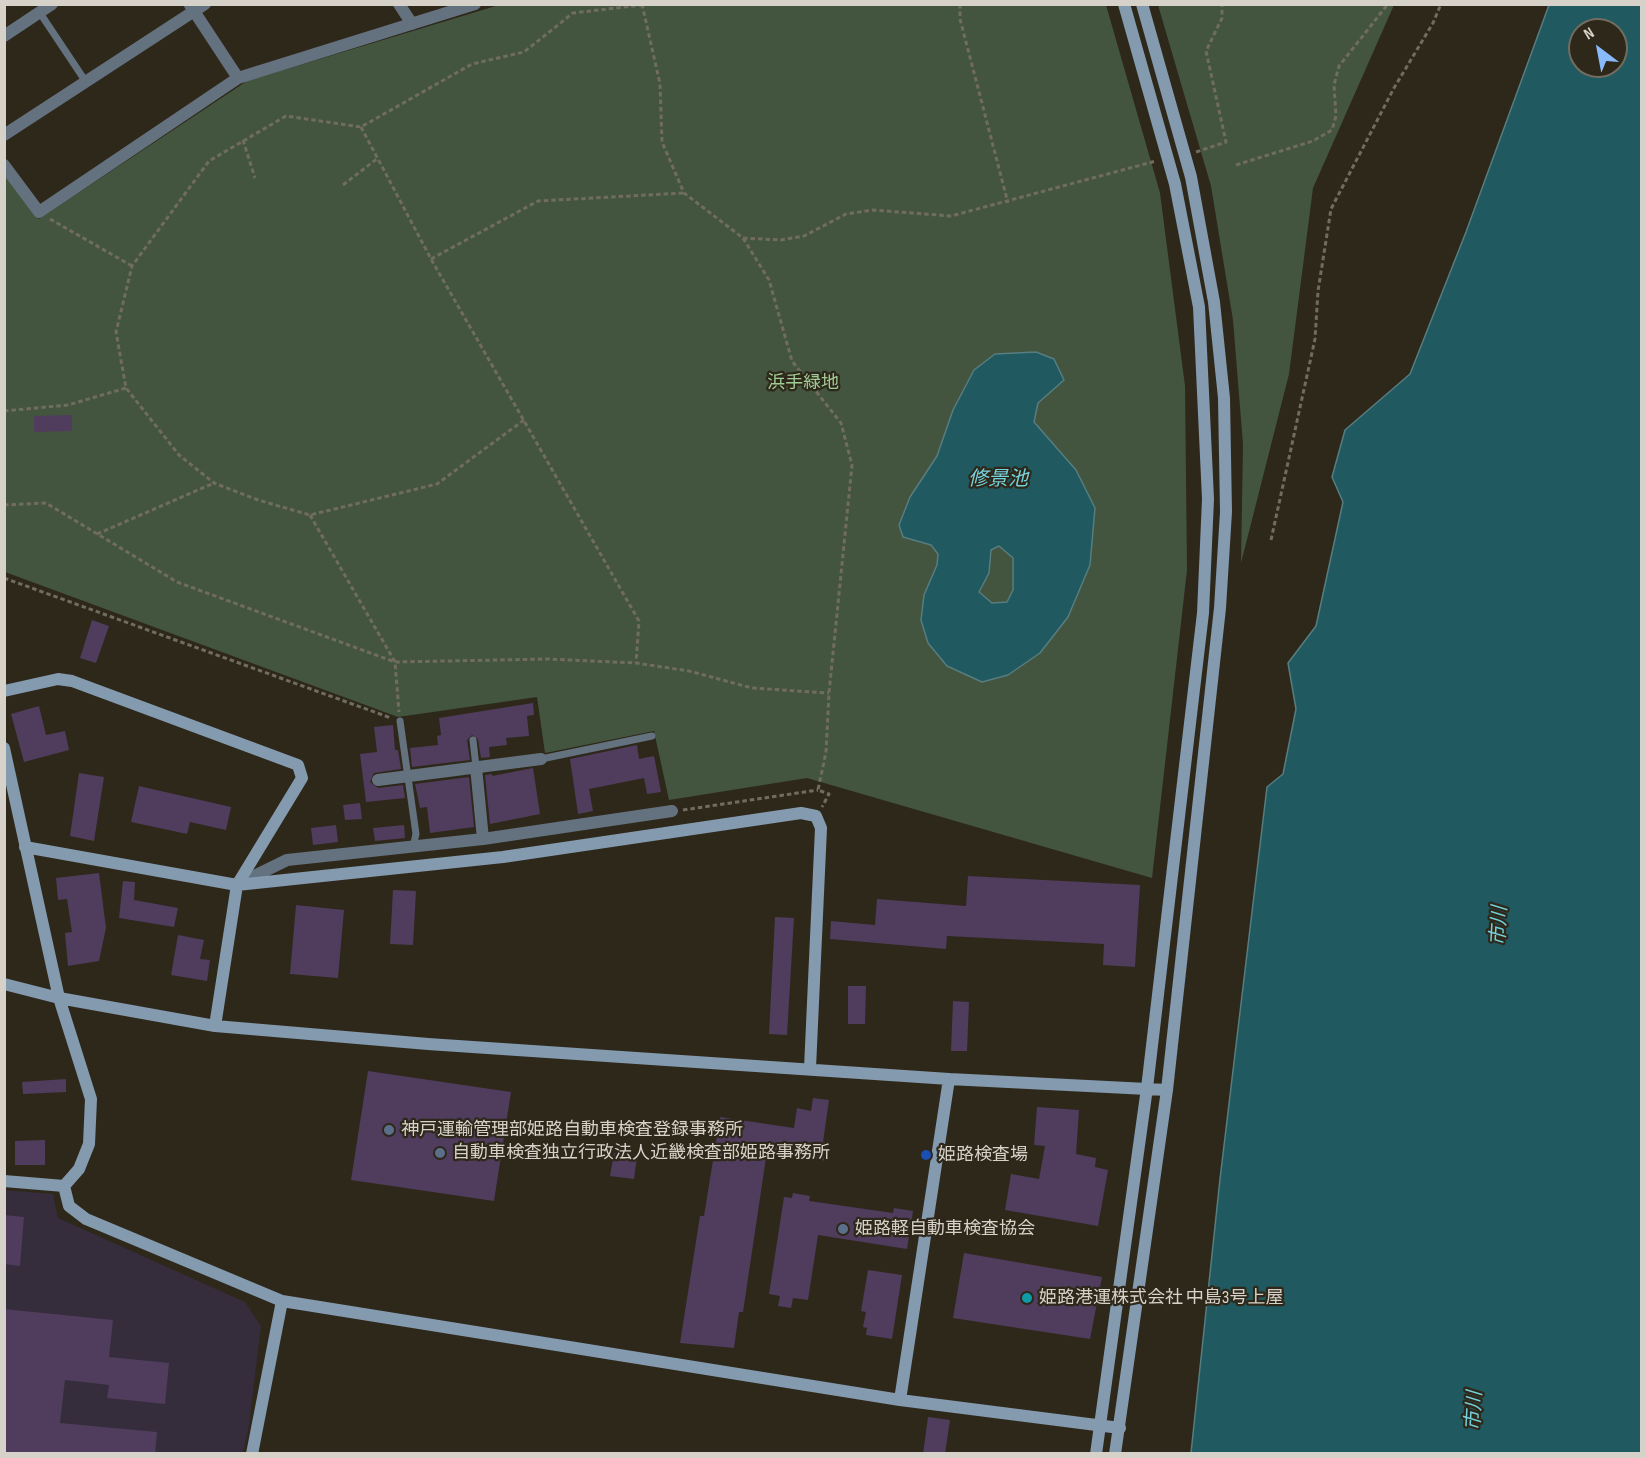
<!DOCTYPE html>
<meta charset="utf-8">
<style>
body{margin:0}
#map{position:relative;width:1646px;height:1458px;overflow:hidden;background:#2e281a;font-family:"Sofia Sans Condensed",sans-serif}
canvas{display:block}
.frame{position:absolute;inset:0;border:6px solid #d6d2c9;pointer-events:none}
.north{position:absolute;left:1568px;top:18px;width:60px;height:60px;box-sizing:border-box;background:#2e281a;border:2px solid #716c60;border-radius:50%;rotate:328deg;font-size:16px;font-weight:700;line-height:24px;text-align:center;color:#d6d2c9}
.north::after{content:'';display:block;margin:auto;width:21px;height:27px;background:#88bafc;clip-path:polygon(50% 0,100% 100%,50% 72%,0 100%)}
</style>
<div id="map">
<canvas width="1646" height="1458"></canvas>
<div class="frame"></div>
<div class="north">N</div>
</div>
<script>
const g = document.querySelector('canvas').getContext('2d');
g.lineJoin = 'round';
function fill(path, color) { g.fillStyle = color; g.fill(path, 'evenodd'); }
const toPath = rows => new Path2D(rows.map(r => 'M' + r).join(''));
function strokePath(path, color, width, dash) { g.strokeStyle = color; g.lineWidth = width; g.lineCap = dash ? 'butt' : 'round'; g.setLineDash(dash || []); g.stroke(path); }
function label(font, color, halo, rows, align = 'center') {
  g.font = font + ' "Sofia Sans Condensed","Noto Sans JP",sans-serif'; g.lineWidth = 4.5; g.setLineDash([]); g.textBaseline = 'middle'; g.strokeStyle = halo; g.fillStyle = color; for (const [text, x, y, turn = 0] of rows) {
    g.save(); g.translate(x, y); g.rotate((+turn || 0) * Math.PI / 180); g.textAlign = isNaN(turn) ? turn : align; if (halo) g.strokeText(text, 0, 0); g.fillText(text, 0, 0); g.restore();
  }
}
const industrial = toPath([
 [4,1190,53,1194,58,1218,245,1302,261,1326,249,1425,243,1453,5,1453]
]);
const green = toPath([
 [499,5,1106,5,1160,193,1185,386,1187,570,1152,878,807,778,669,800,654,731,545,753,537,697,398,717,5,572,4,173,39,219,247,81],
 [1158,5,1394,5,1313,188,1289,374,1241,563,1243,444,1233,320,1211,186]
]);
const water = toPath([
 [1549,5,1641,5,1641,1453,1191,1453,1220,1179,1267,787,1283,774,1296,709,1288,663,1316,626,1343,502,1332,477,1345,430,1410,374,1466,232,1549,5],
 [1580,30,1616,30,1616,66,1580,66,1580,30],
 [1036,352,1054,359,1064,380,1038,403,1034,422,1076,470,1095,508,1090,565,1068,617,1040,653,1008,675,982,682,947,666,928,643,921,620,924,595,937,565,938,554,931,545,903,537,899,525,910,497,937,456,953,410,974,370,995,354,1036,352],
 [999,546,1013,558,1013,590,1007,602,992,603,979,592,989,573,991,550,999,546]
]);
const building = toPath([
 [72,415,72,431,34,432,34,416],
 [92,620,109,626,96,663,80,658],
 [533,703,534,715,527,716,529,736,506,738,507,745,489,747,490,757,481,758,478,739,472,735,467,740,470,760,412,767,410,748,438,745,437,736,441,735,439,718],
 [39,706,46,735,65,731,69,750,24,762,11,714],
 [393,725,395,750,398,750,401,769,374,773,370,782,378,788,403,785,405,798,366,802,360,754,377,752,374,727],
 [637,745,639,759,654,756,661,792,647,794,644,778,589,789,593,811,578,814,570,759],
 [533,768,540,814,490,824,485,775,492,774,492,776],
 [79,773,104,777,94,841,70,836],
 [469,777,474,827,430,833,427,807,420,808,415,784],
 [139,786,231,807,226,830,190,822,187,834,131,822],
 [360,803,362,819,345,820,343,805],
 [336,825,338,842,313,845,311,828],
 [404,825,405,838,375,841,373,828],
 [99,873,106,928,99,961,68,966,65,933,72,932,67,899,58,900,56,878],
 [968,876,1140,885,1135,967,1103,965,1104,944,947,936,946,949,830,939,831,921,875,925,877,899,966,906],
 [123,881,135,882,134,900,178,908,174,927,119,918],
 [393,890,416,891,413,945,390,944],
 [296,905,344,910,338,978,290,974],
 [775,917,794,918,787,1035,769,1034],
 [178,935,204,940,200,959,210,960,207,981,171,975],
 [848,986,866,986,865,1024,848,1024],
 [953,1001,969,1002,967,1051,951,1051],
 [368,1071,511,1092,494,1201,351,1180],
 [66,1079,66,1092,23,1094,22,1082],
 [813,1098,829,1100,823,1142,829,1143,827,1161,767,1151,743,1312,739,1312,734,1348,680,1343,700,1216,704,1216,720,1117,794,1128,797,1108,811,1111],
 [1037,1107,1079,1110,1076,1154,1096,1158,1095,1167,1108,1170,1098,1226,1005,1210,1011,1174,1039,1179,1045,1146,1034,1145],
 [45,1140,45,1165,15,1165,15,1141],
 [614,1153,637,1157,634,1179,610,1176],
 [793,1193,810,1196,809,1201,893,1213,894,1208,913,1211,907,1249,818,1235,808,1300,793,1298,791,1308,778,1306,780,1296,769,1294,784,1197,792,1198],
 [4,1215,24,1217,20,1266,4,1264],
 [964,1253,1102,1277,1090,1339,953,1318],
 [868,1270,902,1275,892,1339,866,1335,867,1328,863,1327,866,1312,861,1311],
 [4,1309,113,1320,109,1357,169,1363,165,1404,107,1398,109,1385,65,1380,60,1423,157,1432,155,1454,4,1454],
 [928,1417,950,1420,945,1454,923,1454]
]);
const path = toPath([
 [642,4,660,84,662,142,684,193,743,238,769,280,792,361,841,423,852,465,829,693,826,752,818,790,829,794,822,807],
 [960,4,960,19,1008,203],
 [361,127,431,259,639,621,636,663],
 [243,140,255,178],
 [1196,152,1226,142,1206,51,1222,18,1222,4],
 [1236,165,1313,141,1332,130,1336,116,1334,85,1339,66,1388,4],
 [343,185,378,158],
 [50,219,132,266],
 [743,238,781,240,804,236,846,214,873,210,951,216,1156,161],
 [431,259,538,201,684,193],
 [4,411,68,405,126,388],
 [524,420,437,484,310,515,258,500,214,483,179,455,126,388,116,332,132,266,209,161,286,116,361,127,472,64,524,52,573,13,642,5],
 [4,505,46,503,177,582,395,662,548,659,636,663,689,671,752,688,829,693],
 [310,515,395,662,399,712],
 [97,534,214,483],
 [1271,540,1315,339,1318,291,1331,209,1394,88,1433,23,1441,4],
 [4,578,391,718],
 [683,810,818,790]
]);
const lane = toPath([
 [40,13,86,82],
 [400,721,416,834,413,847],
 [473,740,476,767],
 [541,759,652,736]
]);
const street = toPath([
 [399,4,412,24],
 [190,5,238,78],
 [4,36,52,4],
 [4,135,205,4],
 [4,165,39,212,238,78,475,4],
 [476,767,483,839],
 [378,780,541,759],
 [238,884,287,860,483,839,672,811]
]);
const secondary = toPath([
 [4,691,58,679,72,681,298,765,302,778,237,885,215,1026],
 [4,748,59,998,91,1099,89,1144,79,1169,64,1186,69,1206,86,1219,282,1301,900,1400,1120,1428],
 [25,847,237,885,503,857,801,813,816,816,821,828,810,1068],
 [4,984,59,998,215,1026,428,1044,949,1079,1167,1090],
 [4,1181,64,1186],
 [900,1400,949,1079],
 [252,1454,282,1301],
 [1096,1454,1147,1088,1203,613,1208,499,1199,307,1175,184,1124,4],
 [1115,1454,1167,1090,1220,608,1226,512,1224,398,1214,302,1191,177,1142,4]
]);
const markers = [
 [389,1130,6,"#5c6f8a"],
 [440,1153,6,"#5c6f8a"],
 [926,1155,6,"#1a4fb4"],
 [843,1229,6,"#5c6f8a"],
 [1027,1298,6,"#0f9aa8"]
];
const parkNames = [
 ["浜手緑地",803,383]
];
const poiNames = [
 ["神戸運輸管理部姫路自動車検査登録事務所",401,1130],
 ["自動車検査独立行政法人近畿検査部姫路事務所",452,1153],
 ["姫路検査場",938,1155],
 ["姫路軽自動車検査協会",855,1229],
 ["姫路港運株式会社 中島3号上屋",1039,1298]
];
const waterNames = [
 ["修景池",998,480],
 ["市川",1500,926,-87],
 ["市川",1475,1411,-87]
];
fill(industrial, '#352c3c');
fill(green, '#43553f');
fill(water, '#205960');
strokePath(water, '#577d80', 1.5);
fill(building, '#503c5d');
strokePath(path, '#716c60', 3, [4.5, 3]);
strokePath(lane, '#64717f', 7);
strokePath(street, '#64717f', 12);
strokePath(secondary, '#849aaf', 12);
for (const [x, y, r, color] of markers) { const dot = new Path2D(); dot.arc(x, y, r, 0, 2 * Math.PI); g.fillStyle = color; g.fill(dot); strokePath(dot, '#2e281a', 2); }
label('18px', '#a0cd96', '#2e281a', parkNames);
label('18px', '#d6d2c9', '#2e281a', poiNames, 'left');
label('italic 20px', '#75d1dd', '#2e281a', waterNames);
</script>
